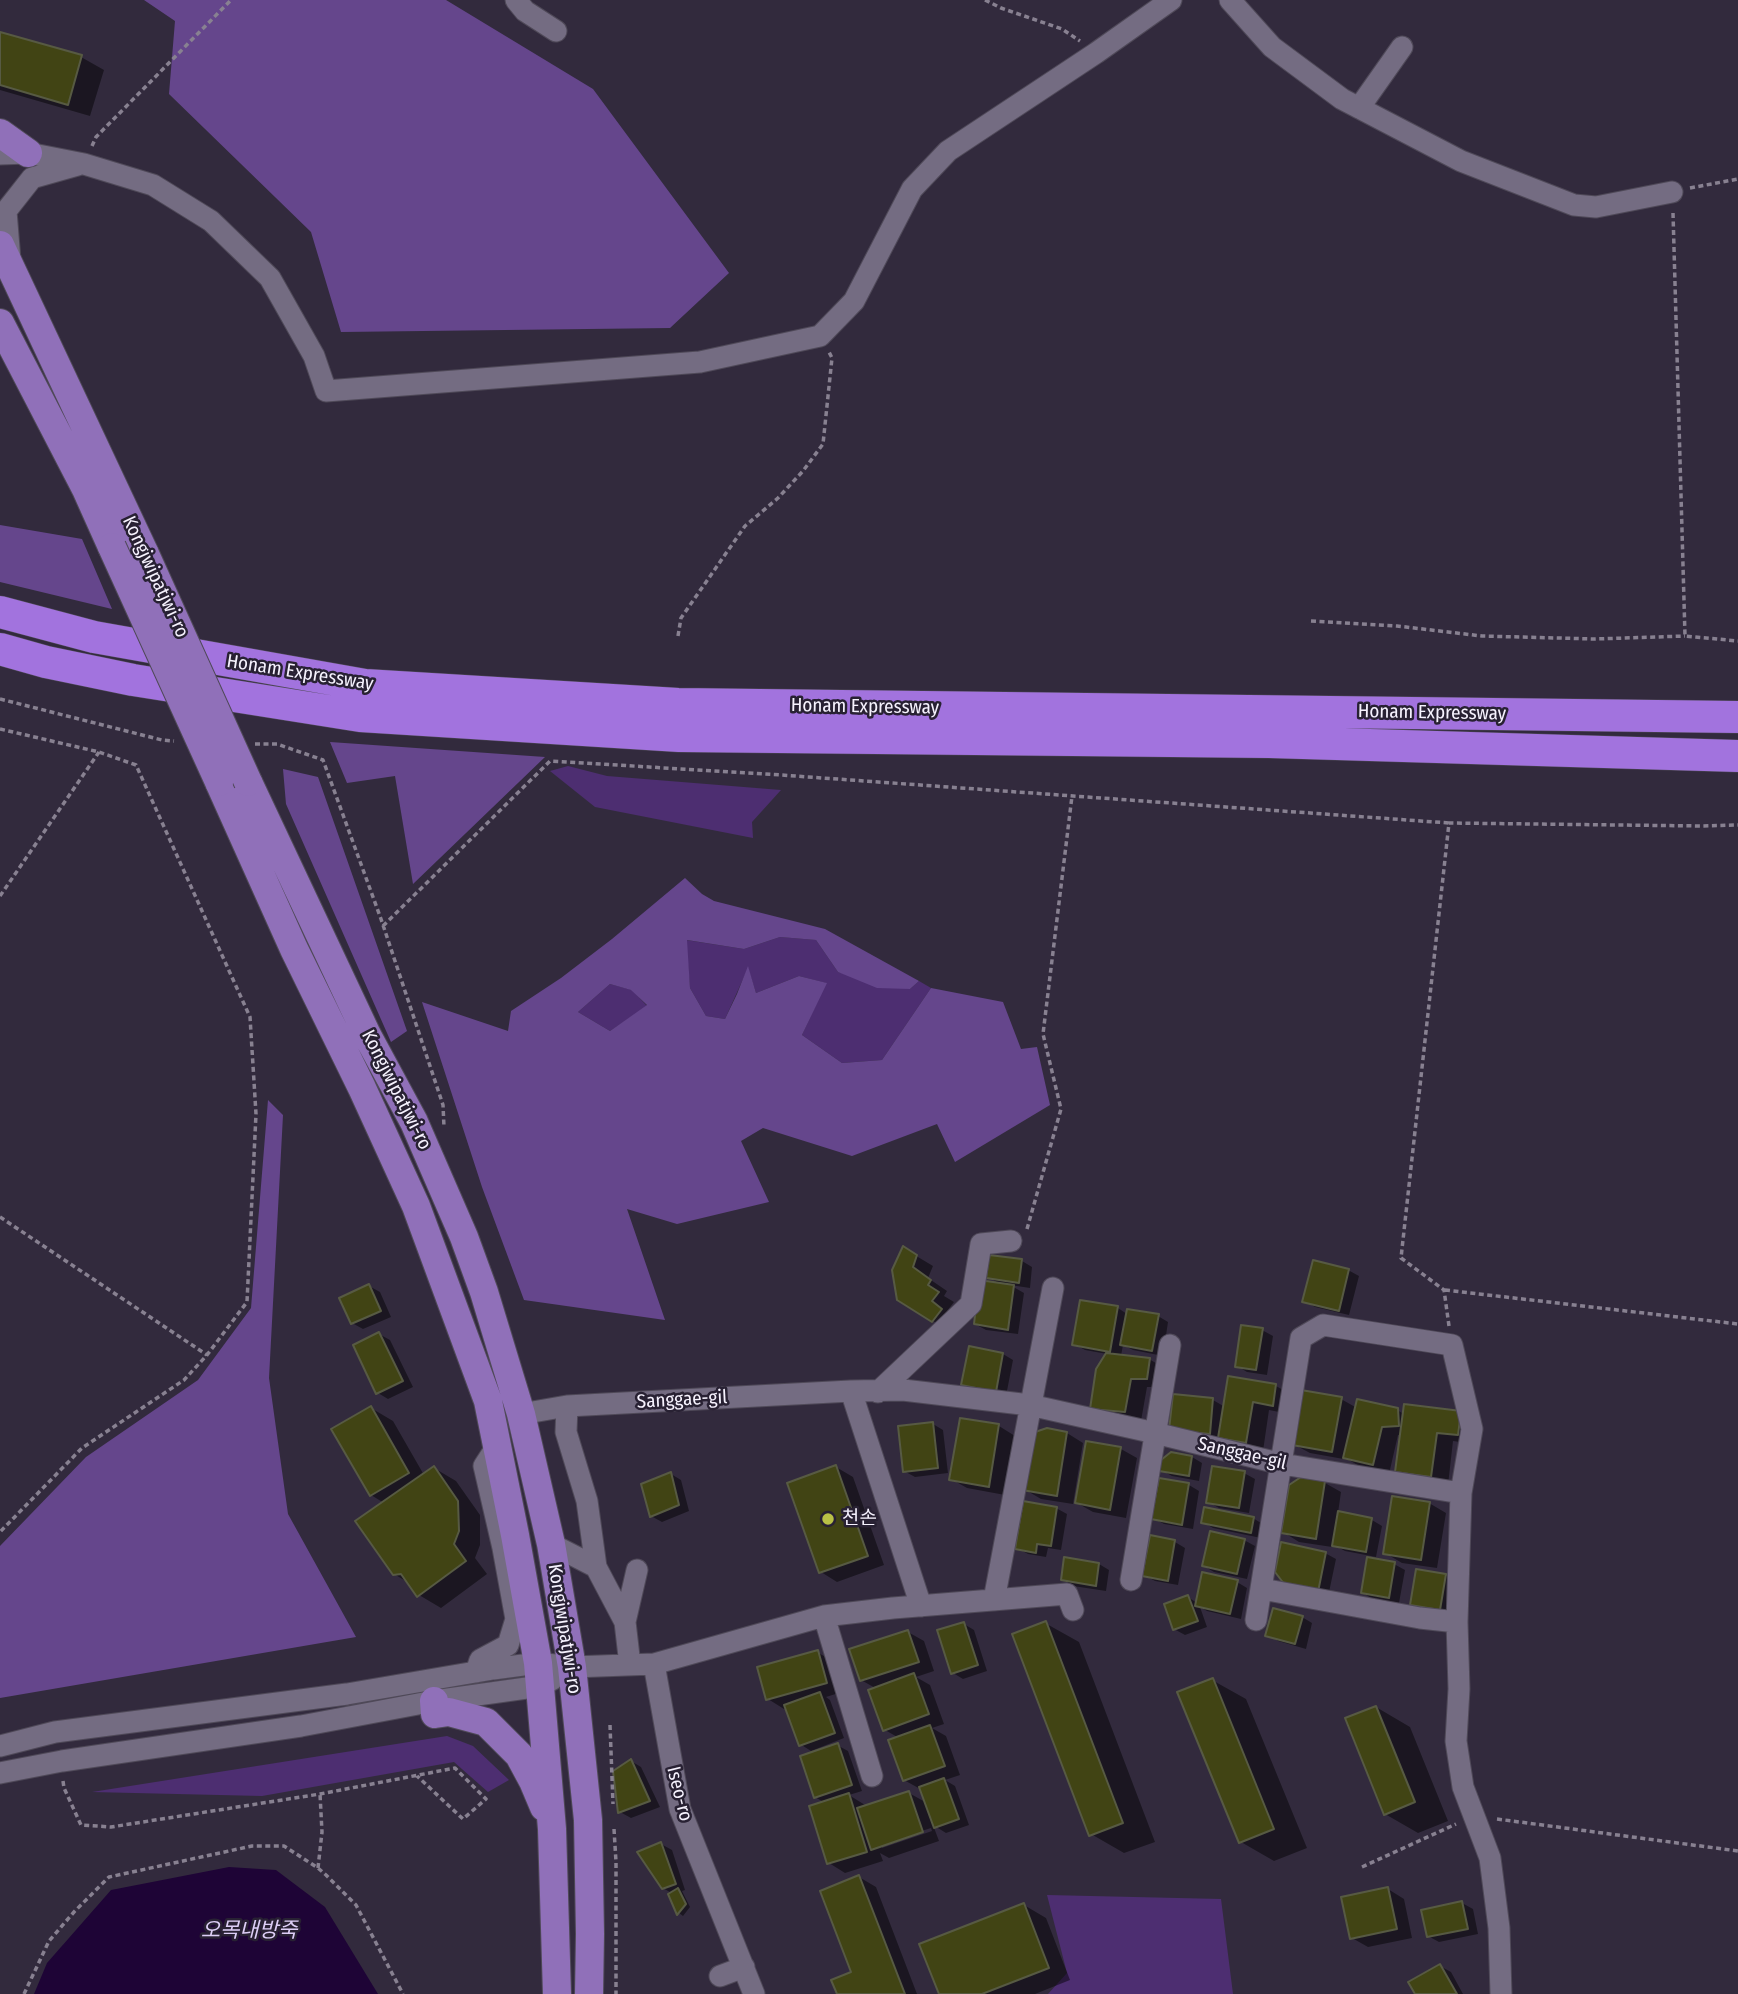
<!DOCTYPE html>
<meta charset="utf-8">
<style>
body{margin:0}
canvas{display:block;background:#322a3d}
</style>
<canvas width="1738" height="1994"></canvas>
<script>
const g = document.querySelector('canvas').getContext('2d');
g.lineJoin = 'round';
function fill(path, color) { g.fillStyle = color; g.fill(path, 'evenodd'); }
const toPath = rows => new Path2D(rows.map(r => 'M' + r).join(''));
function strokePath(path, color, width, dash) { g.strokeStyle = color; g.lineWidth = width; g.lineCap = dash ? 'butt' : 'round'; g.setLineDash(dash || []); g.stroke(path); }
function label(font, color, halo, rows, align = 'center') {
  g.font = font + ' "Fira Sans Condensed","Noto Sans KR",sans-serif'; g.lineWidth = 5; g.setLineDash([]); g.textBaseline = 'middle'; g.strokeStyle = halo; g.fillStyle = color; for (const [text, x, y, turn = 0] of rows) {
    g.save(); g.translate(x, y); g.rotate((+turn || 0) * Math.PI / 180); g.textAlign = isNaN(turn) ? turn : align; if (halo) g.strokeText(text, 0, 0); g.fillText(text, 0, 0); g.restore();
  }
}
const green = toPath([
 [568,766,607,776,781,790,752,822,753,838,595,807,550,771],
 [780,937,816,940,838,972,910,989,919,981,931,988,882,1060,842,1063,802,1035,826,983,799,976,756,993,748,968,725,1019,706,1016,690,988,686,940,744,949],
 [610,984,632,990,647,1006,610,1031,578,1012],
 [447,1736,473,1746,509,1780,488,1792,454,1762,262,1796,92,1792],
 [1047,1895,1221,1899,1233,1994,1048,1994,1067,1973]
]);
const forest = toPath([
 [144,0,446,0,593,89,729,273,670,328,341,332,311,232,169,94,175,21],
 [0,525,82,539,112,609,0,582],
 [330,742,545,757,413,884,395,776,347,783],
 [283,769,318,777,407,1031,391,1042,286,804],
 [685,878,702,894,714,901,825,929,919,981,910,989,877,988,838,972,816,940,780,937,744,949,687,940,690,988,706,1016,725,1019,737,994,748,966,756,993,799,976,827,983,802,1035,842,1063,882,1060,931,988,1003,1002,1021,1049,1037,1047,1050,1105,955,1162,937,1124,852,1156,763,1128,741,1141,769,1202,677,1224,627,1209,665,1320,524,1300,482,1187,422,1002,508,1031,511,1011,561,978,612,939],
 [610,984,631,990,647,1005,610,1031,578,1012],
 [268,1100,283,1115,269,1378,288,1514,356,1637,0,1698,0,1546,86,1457,198,1380,251,1308]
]);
const water = toPath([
 [229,1867,276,1870,325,1907,378,1994,34,1994,47,1963,111,1890]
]);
const shadow = toPath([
 [0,34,81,57,104,70,90,116,0,90],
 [903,1248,933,1266,928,1278,947,1291,944,1296,954,1302,947,1311,957,1320,949,1330,933,1321],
 [991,1256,1022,1261,1032,1267,1030,1288,1010,1285,1024,1293,1018,1334,986,1330,975,1324,1002,1285,988,1277],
 [1348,1270,1359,1276,1349,1315,1315,1307,1304,1301],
 [369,1286,380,1292,391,1317,363,1329,352,1323],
 [1118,1308,1127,1314,1158,1316,1168,1322,1163,1356,1133,1350,1123,1345,1121,1356,1149,1359,1166,1369,1163,1387,1147,1387,1141,1421,1092,1408,1107,1354,1085,1350,1074,1344],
 [1262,1330,1273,1336,1267,1375,1247,1372,1237,1366],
 [379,1334,390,1340,413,1387,388,1399,378,1393],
 [970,1348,1003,1354,1013,1360,1006,1396,974,1390,963,1384],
 [1229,1378,1276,1386,1292,1395,1289,1414,1269,1410,1263,1451,1220,1439,1171,1429,1213,1400,1225,1407],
 [1341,1399,1357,1408,1397,1410,1404,1414,1477,1423,1474,1444,1453,1441,1448,1485,1397,1471,1402,1435,1398,1435,1389,1474,1361,1467,1349,1460,1310,1453,1293,1444],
 [371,1408,393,1421,424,1475,434,1468,456,1481,480,1515,480,1545,475,1558,487,1574,441,1608,419,1595,409,1583,394,1574,384,1503,371,1495],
 [961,1420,999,1426,1015,1436,1005,1495,967,1488,951,1479],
 [933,1424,943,1430,948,1473,915,1477,904,1471],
 [1047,1430,1067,1433,1083,1443,1073,1504,1041,1499,1024,1489],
 [1088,1443,1121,1449,1137,1458,1126,1518,1093,1512,1077,1503],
 [1192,1457,1202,1463,1199,1481,1172,1476,1161,1470],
 [836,1467,853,1477,884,1565,837,1582,821,1572],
 [1244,1473,1255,1479,1249,1513,1219,1508,1208,1502],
 [671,1474,681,1480,689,1511,662,1522,651,1516],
 [1160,1480,1189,1485,1199,1491,1193,1529,1164,1524,1153,1518],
 [1325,1483,1341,1492,1338,1513,1372,1520,1382,1526,1376,1557,1345,1551,1332,1544,1332,1547,1299,1542,1283,1532],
 [1429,1503,1446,1513,1437,1568,1402,1563,1385,1553],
 [1056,1508,1067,1514,1061,1550,1048,1548,1046,1557,1028,1554,1017,1548],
 [1253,1518,1264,1525,1261,1538,1213,1528,1203,1522],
 [1152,1537,1175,1542,1185,1548,1178,1585,1155,1581,1144,1575],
 [1244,1540,1255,1546,1247,1579,1214,1572,1204,1566],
 [1325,1553,1336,1559,1328,1597,1297,1590],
 [1099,1564,1109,1570,1106,1591,1073,1586,1063,1579],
 [1394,1564,1405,1570,1399,1603,1373,1599,1363,1593],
 [1445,1575,1456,1582,1450,1615,1422,1610,1412,1604],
 [1237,1582,1247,1588,1241,1619,1207,1611,1200,1607,1207,1627,1185,1635,1174,1629,1188,1597,1197,1603],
 [1302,1617,1312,1623,1306,1649,1278,1641,1268,1635],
 [1045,1623,1079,1642,1155,1842,1124,1853,1091,1834],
 [964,1624,974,1630,987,1671,963,1679,953,1673],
 [908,1632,924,1641,934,1671,916,1677,930,1685,944,1724,932,1728,946,1736,960,1775,945,1780,955,1786,969,1825,946,1833,933,1825,939,1841,889,1858,880,1853,883,1861,845,1873,829,1863,825,1803,815,1797,837,1745,848,1751,862,1791,849,1795,865,1805,866,1807,909,1793,927,1803,922,1790,904,1780,899,1738,885,1730,877,1689,861,1680],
 [931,1828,932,1831,882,1848,882,1844],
 [817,1652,834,1662,842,1692,826,1697,830,1700,844,1738,811,1751,800,1744,787,1708,784,1709,768,1699],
 [1212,1680,1246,1699,1307,1848,1274,1861,1241,1842],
 [1376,1707,1410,1727,1448,1821,1418,1833,1385,1814],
 [631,1761,641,1767,660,1807,631,1818,620,1812],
 [661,1844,672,1850,685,1890,682,1891,690,1907,683,1916,679,1913,670,1895,673,1894,663,1888],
 [859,1877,876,1887,917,1994,839,1994,853,1973],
 [1388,1889,1404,1899,1412,1938,1368,1947,1352,1938],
 [1462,1903,1473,1909,1478,1934,1439,1942,1428,1936],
 [1024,1905,1046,1918,1070,1980,1035,1994,941,1994],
 [1440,1966,1451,1972,1463,1994,1417,1994]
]);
const building = toPath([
 [0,32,82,55,68,105,0,85,0,32],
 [903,1246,917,1255,913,1267,931,1280,928,1285,939,1292,932,1301,942,1309,932,1322,897,1300,892,1270,903,1246],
 [989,1255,1022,1259,1019,1283,986,1278,989,1255],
 [1313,1260,1349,1269,1339,1311,1302,1302,1313,1260],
 [979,1280,1014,1285,1008,1330,974,1324,979,1280],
 [369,1284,381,1311,351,1324,339,1298,369,1284],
 [1080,1300,1118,1306,1110,1352,1072,1345,1080,1300],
 [1127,1309,1159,1314,1152,1351,1120,1345,1127,1309],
 [1241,1325,1263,1328,1256,1370,1235,1367,1241,1325],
 [379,1332,403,1381,376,1394,353,1345,379,1332],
 [969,1346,1003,1353,996,1392,961,1385,969,1346],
 [1106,1353,1150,1358,1147,1379,1131,1379,1125,1412,1090,1409,1096,1369,1106,1353],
 [1228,1376,1276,1384,1273,1406,1253,1402,1246,1443,1218,1438,1228,1376],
 [1301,1390,1342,1397,1332,1452,1292,1445,1301,1390],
 [1173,1394,1213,1398,1210,1434,1169,1430,1173,1394],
 [1357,1399,1398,1408,1399,1426,1382,1427,1373,1465,1343,1458,1357,1399],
 [1404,1404,1461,1411,1458,1435,1437,1433,1431,1477,1395,1472,1404,1404],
 [371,1406,409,1473,370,1496,331,1429,371,1406],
 [960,1418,999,1424,989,1487,949,1480,960,1418],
 [933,1422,938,1468,903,1472,898,1426,933,1422],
 [1047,1428,1067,1432,1057,1496,1022,1490,1032,1433,1047,1428],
 [1086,1441,1121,1447,1110,1510,1075,1503,1086,1441],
 [1171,1452,1192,1456,1189,1476,1159,1471,1161,1460,1171,1452],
 [836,1465,868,1556,819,1573,787,1483,836,1465],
 [434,1466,458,1501,459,1531,454,1544,466,1561,417,1597,401,1574,393,1575,355,1521,434,1466],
 [1212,1466,1245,1471,1239,1508,1206,1503,1212,1466],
 [671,1472,679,1505,650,1517,641,1484,671,1472],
 [1301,1477,1325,1481,1316,1539,1281,1533,1289,1485,1301,1477],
 [1159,1478,1189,1483,1182,1525,1151,1519,1159,1478],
 [1392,1496,1430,1502,1421,1560,1383,1554,1392,1496],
 [1023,1501,1057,1507,1051,1546,1037,1544,1036,1553,1015,1549,1023,1501],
 [1204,1507,1254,1517,1251,1533,1201,1523,1204,1507],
 [1338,1511,1372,1518,1366,1552,1332,1546,1338,1511],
 [1210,1531,1245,1539,1237,1574,1202,1566,1210,1531],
 [1150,1535,1175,1540,1168,1581,1142,1576,1150,1535],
 [1281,1542,1326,1552,1318,1592,1285,1585,1275,1572,1281,1542],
 [1064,1557,1099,1563,1096,1586,1061,1580,1064,1557],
 [1367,1557,1395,1562,1389,1598,1361,1593,1367,1557],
 [1416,1569,1446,1574,1440,1610,1410,1605,1416,1569],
 [1202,1572,1238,1580,1230,1614,1195,1606,1202,1572],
 [1188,1595,1198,1621,1173,1630,1164,1604,1188,1595],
 [1273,1608,1303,1616,1295,1644,1265,1636,1273,1608],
 [1046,1621,1123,1823,1089,1836,1012,1634,1046,1621],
 [964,1622,978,1665,951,1674,937,1630,964,1622],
 [908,1630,919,1662,860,1681,849,1649,908,1630],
 [818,1650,827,1683,766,1700,757,1667,818,1650],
 [914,1673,929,1714,883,1731,868,1690,914,1673],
 [1213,1678,1274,1829,1239,1843,1177,1692,1213,1678],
 [820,1692,835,1733,799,1746,784,1705,820,1692],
 [1376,1706,1415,1802,1384,1815,1345,1718,1376,1706],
 [930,1725,945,1766,903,1781,888,1740,930,1725],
 [838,1743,852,1785,814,1798,800,1756,838,1743],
 [631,1759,650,1801,618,1813,613,1771,631,1759],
 [944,1778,959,1819,934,1828,919,1787,944,1778],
 [909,1791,923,1832,871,1850,857,1808,909,1791],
 [849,1793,867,1852,827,1864,809,1806,849,1793],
 [661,1842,676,1884,662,1889,637,1852,661,1842],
 [859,1875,905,1994,837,1994,831,1980,851,1972,820,1891,859,1875],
 [1388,1887,1397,1929,1350,1939,1341,1897,1388,1887],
 [678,1888,686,1904,677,1915,668,1894,678,1888],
 [1462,1901,1468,1929,1427,1937,1421,1910,1462,1901],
 [1024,1903,1049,1968,982,1994,939,1994,919,1944,1024,1903],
 [1440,1964,1457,1994,1415,1994,1408,1982,1440,1964]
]);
const path = toPath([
 [985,0,1001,8,1062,29,1080,41],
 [92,146,96,137,231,0],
 [1690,188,1738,179],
 [1673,213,1685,636,1738,641],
 [1311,621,1397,626,1482,636,1595,639,1685,636],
 [678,636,681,618,745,526,778,498,803,471,823,444,832,358,829,352],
 [0,699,162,740,174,741],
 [0,729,99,752,136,765,250,1017,256,1114,247,1302,207,1355,184,1380,82,1448,0,1532],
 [255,744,277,744,323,760,381,919,443,1105,444,1127],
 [0,896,99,752],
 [383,926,550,761,781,775,1449,823],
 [0,1217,207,1355],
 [1027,1229,1061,1109,1043,1034,1072,796],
 [1445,1290,1738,1324],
 [1449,1326,1444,1290,1401,1258,1449,823,1702,826,1738,825],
 [610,1725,613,1804],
 [63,1781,64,1788,81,1825,111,1827,320,1794,455,1768,486,1799,463,1819,417,1776],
 [1497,1819,1738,1851],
 [614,1829,616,1862,616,1994],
 [1362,1867,1456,1824],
 [318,1868,322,1832,320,1794],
 [24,1994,49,1941,74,1912,109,1877,252,1846,284,1846,318,1868,326,1875,356,1905,403,1994]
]);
const minor = toPath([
 [516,0,525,11,556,31],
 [1230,0,1272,47,1342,99,1461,161,1574,205,1596,207,1672,192],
 [1359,108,1402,47],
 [0,154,28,153,84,164,153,185,211,221,270,278,314,356,326,391,700,362,820,336,854,301,912,189,948,151,1096,53,1171,0],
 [10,260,6,211,32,178,78,165],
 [851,1391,921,1606],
 [878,1392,971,1304,981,1244,1011,1241],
 [567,1406,566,1432,587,1501,596,1567],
 [521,1414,567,1406,851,1391,903,1390,1030,1405,1155,1433,1282,1464,1461,1493],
 [551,1544,596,1567,625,1622,630,1665],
 [1131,1580,1170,1345],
 [1262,1589,1420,1618,1457,1622],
 [994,1600,1053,1288],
 [824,1616,872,1776],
 [1256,1620,1301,1338,1323,1325,1452,1345,1472,1429,1461,1493,1457,1622,1459,1689,1456,1741,1463,1787,1490,1858,1499,1928,1501,1994],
 [625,1622,637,1570],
 [654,1664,824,1616,893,1608,1067,1594,1073,1610],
 [476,1672,480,1660,508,1645,516,1619,503,1548,484,1466,497,1446],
 [0,1746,55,1732,347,1694,493,1669,538,1663,572,1667,654,1664,680,1809,754,1994],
 [0,1773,62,1761,301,1726,434,1701,541,1686,553,1679],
 [720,1976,744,1967]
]);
const major = toPath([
 [0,133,28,153],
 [0,245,145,554],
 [0,323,86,489,112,547],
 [219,782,294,949,362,1088,416,1206,488,1401,515,1535,538,1663,552,1829,557,1994],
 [248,782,367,1035,414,1122,464,1237,484,1292,521,1414,551,1544,572,1667,588,1820,590,1934,589,1994],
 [434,1701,435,1714,449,1712,486,1722,519,1755,533,1781,544,1807]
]);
const highway = toPath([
 [0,612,94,637,365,685,678,704,1738,717],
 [0,649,46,662,133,680,360,716,679,736,1269,742,1738,756]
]);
const majorBridge = toPath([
 [112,547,219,782],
 [145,554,248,782]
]);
const markers = [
 [828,1519,7,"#b9c146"]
];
const streetNames = [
 ["Kongjwipatjwi-ro",155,577,65],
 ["Honam Expressway",300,673,9],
 ["Honam Expressway",865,707,1],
 ["Honam Expressway",1432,713,1],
 ["Kongjwipatjwi-ro",396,1090,63],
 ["Sanggae-gil",682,1400,-3],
 ["Sanggae-gil",1242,1454,13],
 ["Kongjwipatjwi-ro",564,1629,81],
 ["Iseo-ro",679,1794,76]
];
const poiNames = [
 ["천손",842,1519]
];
const waterNames = [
 ["오목내방죽",249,1931]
];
fill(green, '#4d2e71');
fill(forest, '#65468c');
fill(water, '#1e0436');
fill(shadow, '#0007');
fill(building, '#414414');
strokePath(building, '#575a43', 2);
strokePath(minor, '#4f4958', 23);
strokePath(major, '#4f4958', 30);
strokePath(highway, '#4f4958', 33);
strokePath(path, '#888191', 3.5, [5, 3.5]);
strokePath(minor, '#746c82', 21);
strokePath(major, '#9070b9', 28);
strokePath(highway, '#a273de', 32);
strokePath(majorBridge, '#4f4958', 30, []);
strokePath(majorBridge, '#9070b9', 28);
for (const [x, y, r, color] of markers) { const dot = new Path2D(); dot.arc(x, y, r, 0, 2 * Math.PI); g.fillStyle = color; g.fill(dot); strokePath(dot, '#282133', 2.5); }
label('19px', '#f6f2fe', '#282133', streetNames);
label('19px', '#f6f2fe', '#282133', poiNames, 'left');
label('italic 21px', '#ddcef6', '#282133', waterNames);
</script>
